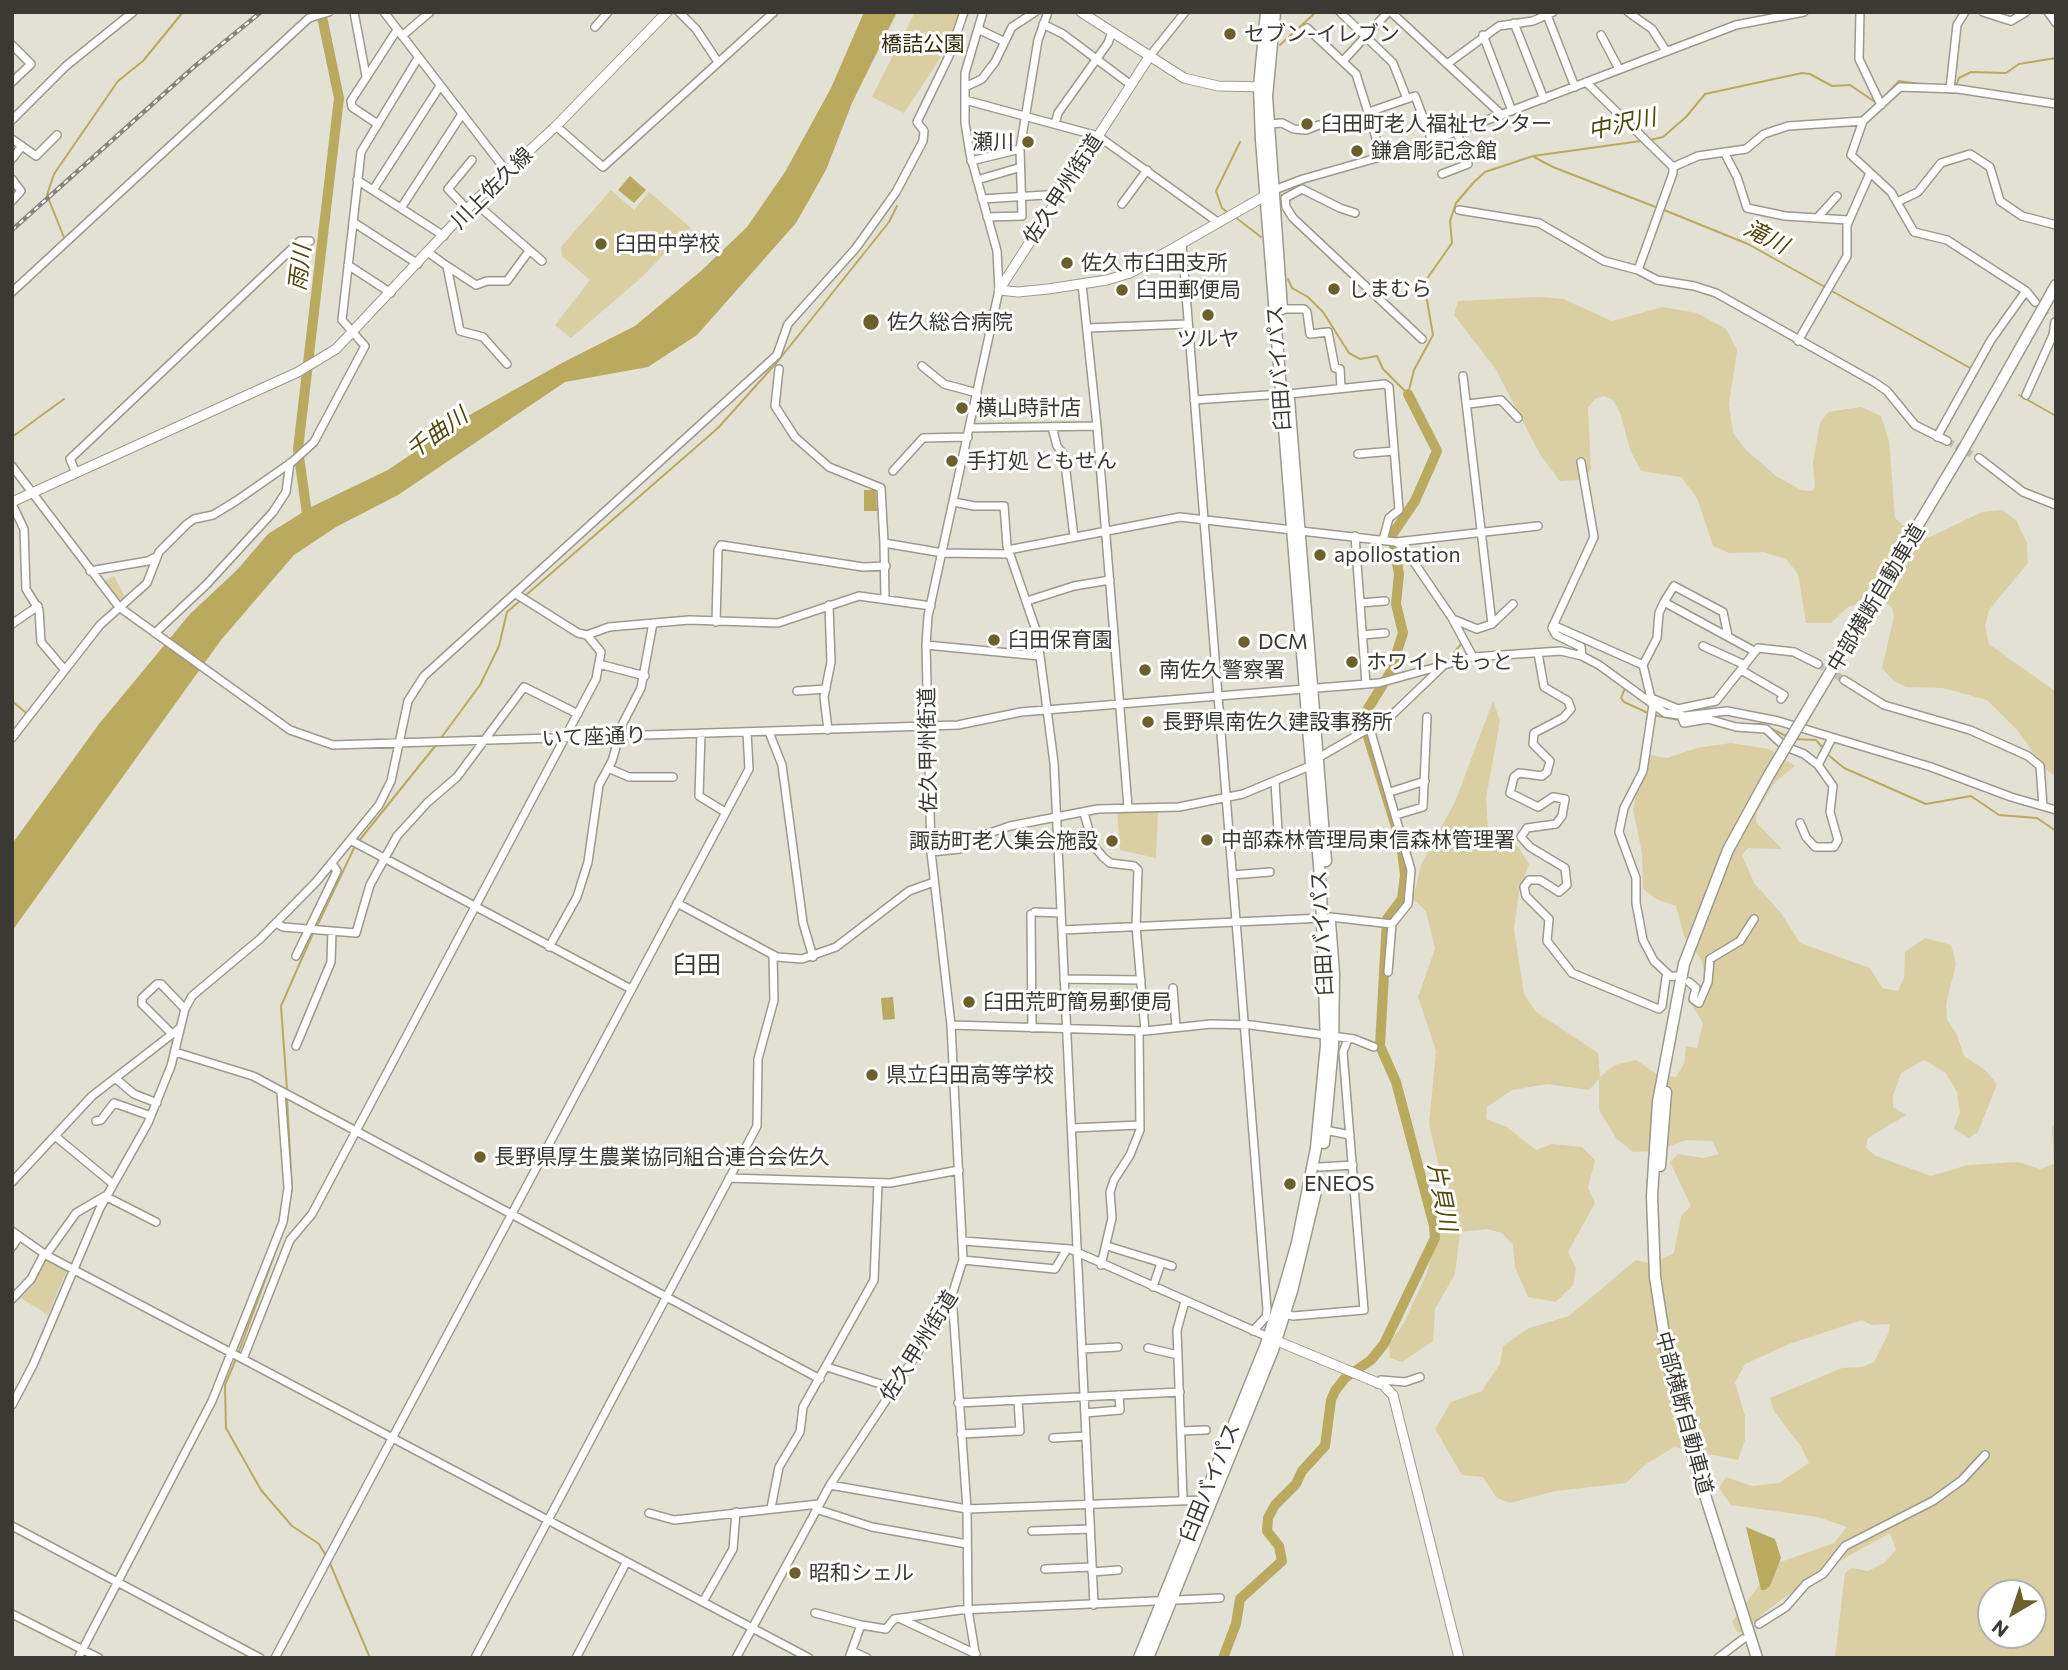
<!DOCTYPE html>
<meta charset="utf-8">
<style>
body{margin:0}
#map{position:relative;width:2068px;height:1670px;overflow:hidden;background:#e3e0d4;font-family:Commissioner,sans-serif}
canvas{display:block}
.frame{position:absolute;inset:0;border:14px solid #3a3934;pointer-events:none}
.north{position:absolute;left:1977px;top:1579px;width:70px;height:70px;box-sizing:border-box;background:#fff;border:2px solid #b0b0ae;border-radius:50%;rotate:219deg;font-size:19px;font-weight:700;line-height:28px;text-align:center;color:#3a3934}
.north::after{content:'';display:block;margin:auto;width:24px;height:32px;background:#6a602c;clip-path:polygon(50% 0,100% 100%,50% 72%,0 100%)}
</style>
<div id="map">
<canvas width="2068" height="1670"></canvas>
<div class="frame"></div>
<div class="north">N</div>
</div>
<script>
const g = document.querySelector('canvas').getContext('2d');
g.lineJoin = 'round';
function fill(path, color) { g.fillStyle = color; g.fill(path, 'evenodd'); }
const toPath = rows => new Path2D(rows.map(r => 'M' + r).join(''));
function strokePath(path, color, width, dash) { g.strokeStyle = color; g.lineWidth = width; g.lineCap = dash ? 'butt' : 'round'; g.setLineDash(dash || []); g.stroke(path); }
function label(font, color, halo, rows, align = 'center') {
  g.font = font + ' Commissioner,"Noto Sans JP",sans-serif'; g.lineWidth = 6; g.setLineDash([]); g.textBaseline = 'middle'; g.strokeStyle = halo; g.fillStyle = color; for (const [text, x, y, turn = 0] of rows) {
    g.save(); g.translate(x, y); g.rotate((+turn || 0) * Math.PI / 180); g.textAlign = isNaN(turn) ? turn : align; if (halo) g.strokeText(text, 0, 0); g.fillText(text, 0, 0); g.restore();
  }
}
const green = toPath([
 [915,12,962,12,945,51,904,113,872,97],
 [611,190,634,210,649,192,691,228,670,249,637,220,669,249,642,277,571,338,555,325,590,280,562,256,561,247],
 [1539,297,1563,299,1612,321,1663,307,1697,313,1726,329,1737,350,1729,404,1733,433,1746,450,1776,476,1801,490,1812,491,1815,487,1813,462,1820,423,1828,412,1861,407,1881,416,1889,441,1895,518,1907,529,1928,538,1982,512,2002,510,2016,520,2027,543,2028,563,1989,610,1985,626,1989,644,2056,692,2056,777,2044,768,2018,731,1987,700,1943,688,1906,687,1894,681,1882,668,1894,617,1892,608,1884,601,1873,598,1848,607,1831,623,1806,623,1798,574,1786,559,1763,552,1729,553,1713,546,1697,498,1681,477,1641,471,1630,450,1621,415,1613,400,1604,396,1595,399,1588,407,1591,470,1579,480,1560,481,1541,456,1495,368,1454,315,1458,301],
 [114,576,125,597,119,600,104,582],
 [1493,701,1500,721,1486,798,1488,829,1518,847,1529,864,1519,892,1514,929,1524,994,1536,1012,1598,1053,1600,1077,1615,1065,1636,1060,1658,1075,1676,1077,1684,1064,1686,1046,1697,1048,1703,1023,1690,1002,1705,982,1702,961,1684,936,1676,906,1658,900,1643,889,1642,853,1633,809,1643,761,1650,755,1667,758,1697,748,1731,743,1769,749,1795,766,1775,782,1757,812,1756,822,1782,849,1748,848,1742,855,1754,883,1781,913,1800,943,1870,968,1882,988,1898,991,1904,978,1905,952,1925,938,1951,945,1956,964,1946,1004,1947,1019,1957,1035,1964,1056,1985,1070,1997,1084,1978,1132,1969,1138,1954,1129,1960,1112,1957,1092,1946,1073,1924,1060,1901,1073,1893,1096,1893,1107,1906,1115,1868,1138,1866,1148,1876,1156,1931,1176,1968,1165,2018,1162,2040,1169,2054,1164,2052,1127,2056,1121,2056,1658,1835,1658,1845,1573,1852,1568,1868,1571,1884,1563,1896,1550,1890,1533,1818,1573,1765,1612,1744,1633,1737,1632,1732,1622,1775,1564,1834,1543,1847,1527,1818,1517,1731,1505,1719,1488,1726,1477,1752,1486,1779,1483,1809,1463,1800,1445,1774,1411,1770,1398,1842,1368,1862,1367,1874,1362,1889,1332,1890,1324,1871,1325,1862,1320,1789,1344,1745,1364,1735,1383,1745,1416,1745,1440,1738,1460,1674,1447,1646,1464,1626,1483,1555,1491,1510,1503,1497,1498,1483,1477,1462,1475,1435,1429,1451,1402,1482,1391,1500,1364,1503,1346,1529,1328,1569,1316,1636,1260,1652,1264,1674,1253,1681,1216,1691,1206,1670,1162,1678,1154,1703,1158,1719,1154,1712,1141,1686,1140,1656,1151,1633,1152,1616,1138,1599,1110,1599,1079,1589,1090,1547,1084,1512,1090,1487,1107,1486,1119,1507,1127,1536,1150,1552,1144,1582,1147,1595,1160,1588,1188,1595,1203,1568,1252,1576,1268,1573,1285,1556,1302,1528,1297,1515,1267,1513,1245,1502,1233,1487,1229,1460,1232,1455,1274,1435,1309,1433,1341,1402,1362,1390,1358,1389,1344,1404,1323,1427,1273,1443,1214,1442,1180,1429,1124,1436,1051,1418,997,1435,949,1426,911,1413,899,1421,865,1455,802],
 [1991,1593,2033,1593,2033,1635,1991,1635],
 [1117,810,1158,810,1156,858,1120,850],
 [45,1258,67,1270,48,1315,19,1297,33,1280]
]);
const water = toPath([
 [864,12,897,12,852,103,826,170,796,223,697,335,648,367,565,382,398,495,336,527,294,555,221,640,12,931,12,844,99,724,190,614,237,570,268,534,311,507,388,470,466,417,562,363,635,326,701,271,747,227,785,172,831,88],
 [630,176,646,190,634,203,618,190],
 [864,490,876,490,877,511,864,511],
 [893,997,895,1019,883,1020,881,998],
 [1746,1527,1775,1539,1781,1558,1770,1586,1765,1590,1761,1590]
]);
const stream = toPath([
 [1280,45,1316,12],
 [1956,86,1959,78,1971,72,2006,73,2019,64,2056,58],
 [1883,98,1899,81,1919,84],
 [1650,140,1663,137,1686,117,1705,94,1802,73,1810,74,1832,86,1850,85,1875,102],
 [1534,157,1553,167,1658,208],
 [1664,210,1748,244,1825,287],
 [1227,212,1222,208,1216,191,1240,142],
 [1235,217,1261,237],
 [65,240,47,195,54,174,118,81,143,61,183,12],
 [1288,279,1292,288,1308,297,1323,312,1349,353,1360,359,1377,356,1383,369,1408,394,1414,370,1433,335,1424,283,1452,243,1450,221,1456,203,1474,182,1485,172,1533,156,1641,141],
 [1830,290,1972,369],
 [2019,395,2056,416],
 [12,437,64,399],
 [525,596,718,428,778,361,889,222,897,206],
 [1451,656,1461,644],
 [1625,688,1621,698,1624,702,1648,713],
 [12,701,26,713],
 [1653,715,1679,720],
 [1712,717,1723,720],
 [1364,724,1377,720,1400,703],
 [1746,724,1762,724,1786,736],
 [441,738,480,685,499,646,507,612,521,600],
 [1795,739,1816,740,1823,748],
 [1826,753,1844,768,1926,804,1971,796,1999,815,2037,818,2056,831],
 [358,842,436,745],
 [317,926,355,846],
 [287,1090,281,1006,314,931],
 [287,1099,292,1189,289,1205],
 [238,1354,282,1234],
 [236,1359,225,1385,226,1428,261,1490,292,1526,319,1544,326,1556],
 [329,1561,370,1658]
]);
const river = toPath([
 [308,521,298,449,339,98,321,12],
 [1223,1658,1236,1624,1240,1599,1282,1561,1279,1546,1267,1531,1268,1518,1275,1505,1296,1484,1302,1471,1325,1446,1331,1400,1335,1391,1345,1378,1371,1360,1384,1344,1435,1238,1434,1226,1396,1082,1380,1046,1387,919,1402,899,1405,875,1401,843,1364,724,1364,715,1390,673,1403,633,1396,604,1399,574,1392,535,1415,501,1437,451,1408,394]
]);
const minorTunnel = toPath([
 [2035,302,2048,316],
 [1947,441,1979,458],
 [1818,664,1844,680]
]);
const minor = toPath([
 [354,12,366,76],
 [384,12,507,172],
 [679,12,696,29,718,62],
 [1340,12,1393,63,1407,99],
 [1391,12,1502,115],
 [1628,12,1652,29,1666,51],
 [1860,12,1859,59,1881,105],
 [1983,12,2011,21,2026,12],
 [2048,12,2056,23],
 [1547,15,1575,87],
 [1514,23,1544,99],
 [1043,24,1063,34,1131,85],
 [595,27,608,12],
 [1307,28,1356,74,1382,157],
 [978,29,1005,42],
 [1483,35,1512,111],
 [1601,35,1619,69],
 [402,36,430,12],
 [12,45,31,64,12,82],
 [1149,57,1185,12],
 [1343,61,1388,12],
 [1447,64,1499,26,1533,21,1553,12],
 [1586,82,1673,167,1673,173,1638,270],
 [965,87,982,79,995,62,1012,27,1035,12],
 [1950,89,1957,25,1965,12],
 [965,100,1098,136,1219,223],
 [1369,112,1415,96,1432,141],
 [12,120,66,66,133,12],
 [376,123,352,107,351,101,397,30],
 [1055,124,1058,113,1108,43,1112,32],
 [1268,124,1282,123,1294,129,1306,130,1319,125],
 [556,126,603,167,774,12],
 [12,139,36,156,57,135],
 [1724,152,1737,177,1747,208,1785,216,1848,220],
 [12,159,22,146],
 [971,161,1020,149],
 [1673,167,1698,156,1746,149,1764,134,1788,126,1863,121],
 [1442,174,1468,164,1457,132],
 [12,179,21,191,12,201],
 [357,180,444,236],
 [977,180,1018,168],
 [373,190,440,86],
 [1274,190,1303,179,1419,146,1736,25,1804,12],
 [982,199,1061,194],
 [474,202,542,261],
 [1897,202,1918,192,1941,163,1970,154,1990,167,2000,201,2022,216,2056,225],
 [1122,204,1147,170],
 [401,208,462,114],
 [467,209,448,189,472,160],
 [1459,210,1539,223,1604,261,1638,270,1657,280,1694,286,1716,293,1874,382,1887,391,1915,425,1947,441],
 [1355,213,1340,208,1302,189,1285,198,1286,207,1293,218,1422,339],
 [987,217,1022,216,1020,149,1038,40,1048,12],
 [1817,218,1837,196],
 [353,222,418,264],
 [1182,244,1267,1309,1266,1317,1253,1331],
 [429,253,447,266,460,331,483,337,507,364],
 [348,265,391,293],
 [447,266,476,285,487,281,507,281,529,251],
 [1082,284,1097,426,1128,807],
 [12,292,309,18,329,12],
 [2035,302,2026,291,1947,240,1914,232,1891,192,1851,155,1863,121,1900,87,1958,89,2056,104],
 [1282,309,1304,309,1307,312,1310,334,1328,332,1335,368,1340,369,1341,388],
 [1088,328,1187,324],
 [1798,341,1847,256,1847,225,1870,173],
 [922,366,944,384,977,393],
 [779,369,775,406,795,437,829,467,881,488,884,543,943,553,1009,554],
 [1289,394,1385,384,1389,387,1399,510,1389,518,1383,540],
 [2026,395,2053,335,2055,322],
 [1194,400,1282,394],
 [1468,404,1501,400,1518,418],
 [1052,427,1057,446,1064,455,1074,537],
 [970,428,1097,426],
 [1937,437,1991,340,2026,291],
 [1358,454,1394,451],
 [1979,458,2023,492,2056,505],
 [1581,462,1594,537,1552,628,1556,635,1581,647,1582,656],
 [12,466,119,607,290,730,333,745,958,725,1021,712,1379,683,1473,657,1561,651,1582,656,1599,665,1665,713,1685,716,1727,711,1778,721,1931,767,2011,797,2056,810],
 [893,471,923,438,968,437],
 [76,473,70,459,300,241,310,241],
 [954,502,974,506,1004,506,1007,546,1037,633,1054,763,1094,1605],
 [12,504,24,529,26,589,39,610,41,642,64,669],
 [1355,536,1366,684],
 [1396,542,1538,526],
 [884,543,885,599],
 [1008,550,1180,517,1396,542,1407,552,1452,618,1473,657],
 [90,571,148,561,156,557],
 [1027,601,1074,586,1110,580],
 [1664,602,1674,586,1723,612,1728,636],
 [1360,603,1385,601],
 [1455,620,1477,629,1492,624,1463,376],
 [716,622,718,550,721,545,863,567,886,566],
 [12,624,38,606],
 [1492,624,1513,604],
 [1553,625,1643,665,1651,698,1678,709,1716,701,1758,648,1794,652,1818,664],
 [155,633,207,584,273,512,286,492,290,463],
 [587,635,609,627,689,620,778,623,859,596,931,606],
 [1362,635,1385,633],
 [926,645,1040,656],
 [1703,646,1745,665],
 [1538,653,1544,687,1568,701,1571,709,1563,718,1534,733,1533,744,1550,761,1547,772,1542,776,1519,773,1514,777,1510,793,1538,807,1553,797,1565,799,1562,816,1556,824,1527,828,1521,837,1530,847,1565,868,1567,885,1559,892,1540,880,1529,880,1524,887,1526,896,1549,919,1547,941,1572,973,1659,1009,1662,1006,1666,977,1676,976],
 [599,664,645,676],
 [1643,665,1657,638,1659,613,1664,602,1754,651],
 [1741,670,1784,695,1781,699],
 [1844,680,1884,705,1970,730,2028,756,2040,766,2043,806],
 [797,691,826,689],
 [1653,705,1643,771,1624,808,1619,832,1636,878,1636,903,1643,940,1654,961,1669,975],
 [1681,716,1684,723,1708,719,1736,727,1766,729,1784,746,1804,754,1818,765],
 [1370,729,1411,870,1408,904,1392,924,1388,972],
 [828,730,824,697,831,662,829,605],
 [769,732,782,765,803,923,813,957],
 [701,733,699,796,725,812],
 [12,738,100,625,147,583,159,552,187,524,194,519,213,515,236,501,292,462,314,442,365,346,342,320,361,152,418,58],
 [1318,758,1392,715,1444,665],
 [608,768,629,777,673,777],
 [1275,782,1279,847],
 [1390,792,1425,781],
 [1084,813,1093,845,1103,857,1110,863,1134,866,1138,870,1136,926,1145,1031],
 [1396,815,1423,807,1427,717],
 [1800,823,1806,837,1815,847,1834,847,1838,840,1830,812,1833,786,1818,765,1832,738],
 [352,841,631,989],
 [931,852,960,849,984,835,1010,826,1098,809,1179,807,1243,794,1310,766],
 [1232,875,1270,872],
 [677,903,777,957,802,959,836,947,909,891,934,882],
 [1035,912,1061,913],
 [1031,914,1032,1028],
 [1330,917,1392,924],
 [276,923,283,927,356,933,370,885,397,836,428,802,457,777,524,687,578,714],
 [1062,930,1323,918],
 [549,947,577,897,588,862,599,785,612,761,623,723,641,688,653,623],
 [296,956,337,871,333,865],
 [1064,979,1141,980],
 [1689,982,1696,988,1693,999,1699,1003,1708,982,1710,959,1740,941,1754,919],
 [1173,988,1176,1027],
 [951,1025,1145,1031,1211,1024,1251,1025,1354,1039,1374,1047],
 [171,1033,142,1004,142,998,157,984,161,984,185,1009],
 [296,1046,331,962,332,931],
 [175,1052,253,1076,820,1379],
 [115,1078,134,1094,157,1103],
 [96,1121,101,1120,114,1103,151,1116],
 [1072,1128,1140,1125],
 [1325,1130,1350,1135],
 [55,1136,113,1184],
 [1320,1167,1353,1165],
 [729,1178,890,1183,959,1170],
 [12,1182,92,1096,180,1028],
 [12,1231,46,1255,809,1658],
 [963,1241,1070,1249,1268,1337],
 [1107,1246,1172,1266],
 [12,1247,18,1238],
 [46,1255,76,1213,105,1196,156,1222],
 [963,1260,1055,1269,1067,1249],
 [1101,1265,1112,1218,1110,1192,1114,1180,1130,1155,1140,1130,1139,1031],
 [1153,1287,1161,1263],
 [12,1299,31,1279,44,1254],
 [949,1305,953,1309,967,1509,968,1610,976,1658],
 [1285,1314,1293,1316,1364,1310,1343,1052,1348,1039],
 [1148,1348,1178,1355],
 [1082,1349,1118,1347],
 [243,1359,290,1240,312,1214,596,679,601,652,587,635,578,633,516,594],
 [827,1367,893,1388],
 [1378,1384,1381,1380,1405,1382,1420,1377],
 [958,1403,1180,1392],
 [12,1405,33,1365,100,1208,148,1123,171,1066,185,1009,192,996,260,939,316,882,379,805,391,781,408,701,424,676,777,355,788,324,856,248,896,192,923,141,924,131,917,122,949,56,964,12],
 [1085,1413,1120,1410,1119,1395],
 [1181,1431,1206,1430],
 [961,1434,1020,1431,1018,1401],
 [1053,1438,1086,1436],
 [830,1485,967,1509,1204,1500],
 [1183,1499,1177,1330,1185,1301],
 [771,1508,779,1467,800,1432,803,1407,874,1280,878,1183],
 [816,1509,872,1527,967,1544],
 [649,1513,674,1520,819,1504],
 [12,1526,260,1658],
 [1032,1531,1090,1529],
 [1045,1569,1092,1567],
 [1092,1572,1118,1570],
 [704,1600,733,1549,736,1512],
 [815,1613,861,1625],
 [12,1614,99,1658],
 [901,1619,976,1654],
 [1759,1624,1786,1607,1806,1584,1823,1574,1845,1546,1933,1501,1962,1480,1985,1455],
 [852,1651,867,1658],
 [78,1658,212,1401,283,1222,288,1188,281,1092],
 [275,1658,749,769,747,732],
 [475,1658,757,1126,758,1059,774,1000,773,955],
 [576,1658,626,1563],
 [736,1658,830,1485,949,1305,963,1260,951,1025,931,852,926,645,928,616,999,290,997,251,970,154,965,123,965,73,983,12],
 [849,1658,861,1625,886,1629,894,1619,960,1610,1220,1598],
 [1718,1658,1743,1639]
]);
const major = toPath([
 [1081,12,1184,78,1218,86,1266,87],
 [1149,57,999,290,1018,292,1048,289,1107,280,1130,273,1270,193],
 [12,502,298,372,336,349,474,202,556,126,667,12],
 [1270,1338,1383,1385,1393,1395,1459,1658]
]);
const highway = toPath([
 [1275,12,1267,96,1282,309],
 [1289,399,1326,861],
 [1813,701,1964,448,2056,285],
 [1324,1143,1333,1046,1334,974,1330,922],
 [1660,1166,1666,1092],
 [1139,1658,1265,1347,1284,1288,1297,1243,1316,1148,1326,1045,1321,890,1261,140,1259,87,1266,12],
 [1148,1658,1273,1350,1292,1291,1317,1187],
 [1757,1658,1696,1467,1669,1367,1655,1277,1652,1196,1658,1102,1684,964,1728,850,1769,775]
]);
const rail = toPath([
 [12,230,195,66,261,12]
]);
const highwayBridge = toPath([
 [1769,775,1813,701]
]);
const markers = [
 [1230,34,7,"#6a602c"],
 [1307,124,7,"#6a602c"],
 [1028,142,7,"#6a602c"],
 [1357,151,7,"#6a602c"],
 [601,244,7,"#6a602c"],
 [1067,263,7,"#6a602c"],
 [1334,289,7,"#6a602c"],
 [1122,290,7,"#6a602c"],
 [1208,315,7,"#6a602c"],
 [871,322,9,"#6a602c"],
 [962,408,7,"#6a602c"],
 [952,461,7,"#6a602c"],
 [1320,555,7,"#6a602c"],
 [994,640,7,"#6a602c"],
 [1244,642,7,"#6a602c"],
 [1352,662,7,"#6a602c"],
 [1145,670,7,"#6a602c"],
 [1148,722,7,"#6a602c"],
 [1207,840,7,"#6a602c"],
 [1112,841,7,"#6a602c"],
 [969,1002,7,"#6a602c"],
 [872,1075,7,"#6a602c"],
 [480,1157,7,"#6a602c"],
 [1290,1184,7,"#6a602c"],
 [795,1573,7,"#6a602c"]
];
const poiNames = [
 ["セブン-イレブン",1244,34],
 ["臼田町老人福祉センター",1321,124],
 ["瀬川",1014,142,"right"],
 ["鎌倉彫記念館",1371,151],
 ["臼田中学校",615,244],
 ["佐久市臼田支所",1081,263],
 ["しまむら",1348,289],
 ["臼田郵便局",1136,290],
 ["佐久総合病院",887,322],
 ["ツルヤ",1208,339,"center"],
 ["横山時計店",976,408],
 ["手打処 ともせん",966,461],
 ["apollostation",1334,555],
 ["臼田保育園",1008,640],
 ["DCM",1258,642],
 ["ホワイトもっと",1366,662],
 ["南佐久警察署",1159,670],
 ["長野県南佐久建設事務所",1162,722],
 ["中部森林管理局東信森林管理署",1221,840],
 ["諏訪町老人集会施設",1098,841,"right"],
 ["臼田荒町簡易郵便局",983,1002],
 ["県立臼田高等学校",886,1075],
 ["長野県厚生農業協同組合連合会佐久",494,1157],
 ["ENEOS",1304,1184],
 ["昭和シェル",809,1573]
];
const parkNames = [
 ["橋詰公園",923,44]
];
const streetNames = [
 ["川上佐久線",492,188,-45],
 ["佐久甲州街道",1063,189,-57],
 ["臼田バイパス",1279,368,-94],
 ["中部横断自動車道",1876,598,-59],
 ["いて座通り",594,737,-2],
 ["佐久甲州街道",928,750,-91],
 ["臼田バイパス",1322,933,-93],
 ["佐久甲州街道",919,1346,-58],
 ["中部横断自動車道",1684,1413,75],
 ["臼田バイパス",1210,1482,-68]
];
const waterNames = [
 ["中沢川",1622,124,-12],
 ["滝川",1766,237,27],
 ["雨川",300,268,-83],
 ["千曲川",437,433,-36],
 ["片貝川",1442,1197,79]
];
const quarterNames = [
 ["臼田",697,965]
];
fill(green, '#d9cfa3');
fill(water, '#baaa60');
strokePath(stream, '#baaa60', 2);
strokePath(river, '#baaa60', 10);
strokePath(minorTunnel, '#c1bfb4', 7, [7, 3.5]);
strokePath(minor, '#9c998d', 10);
strokePath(major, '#9c998d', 11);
strokePath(highway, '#9c998d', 13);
strokePath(minor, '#fff', 7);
strokePath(major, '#fff', 9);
strokePath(highway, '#fff', 10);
strokePath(rail, '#86847b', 4.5);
strokePath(rail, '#fff', 2, [5]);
strokePath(highwayBridge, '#9c998d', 13, []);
strokePath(highwayBridge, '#fff', 10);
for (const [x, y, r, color] of markers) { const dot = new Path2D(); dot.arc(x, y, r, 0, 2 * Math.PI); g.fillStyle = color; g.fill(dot); strokePath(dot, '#fff', 2.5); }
label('21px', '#3a3934', '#fff', poiNames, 'left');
label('21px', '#332c0a', '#fff', parkNames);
label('21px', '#3a3934', '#fff', streetNames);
label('italic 23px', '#53470c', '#fff', waterNames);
label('24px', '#3a3934', '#fff', quarterNames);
</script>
